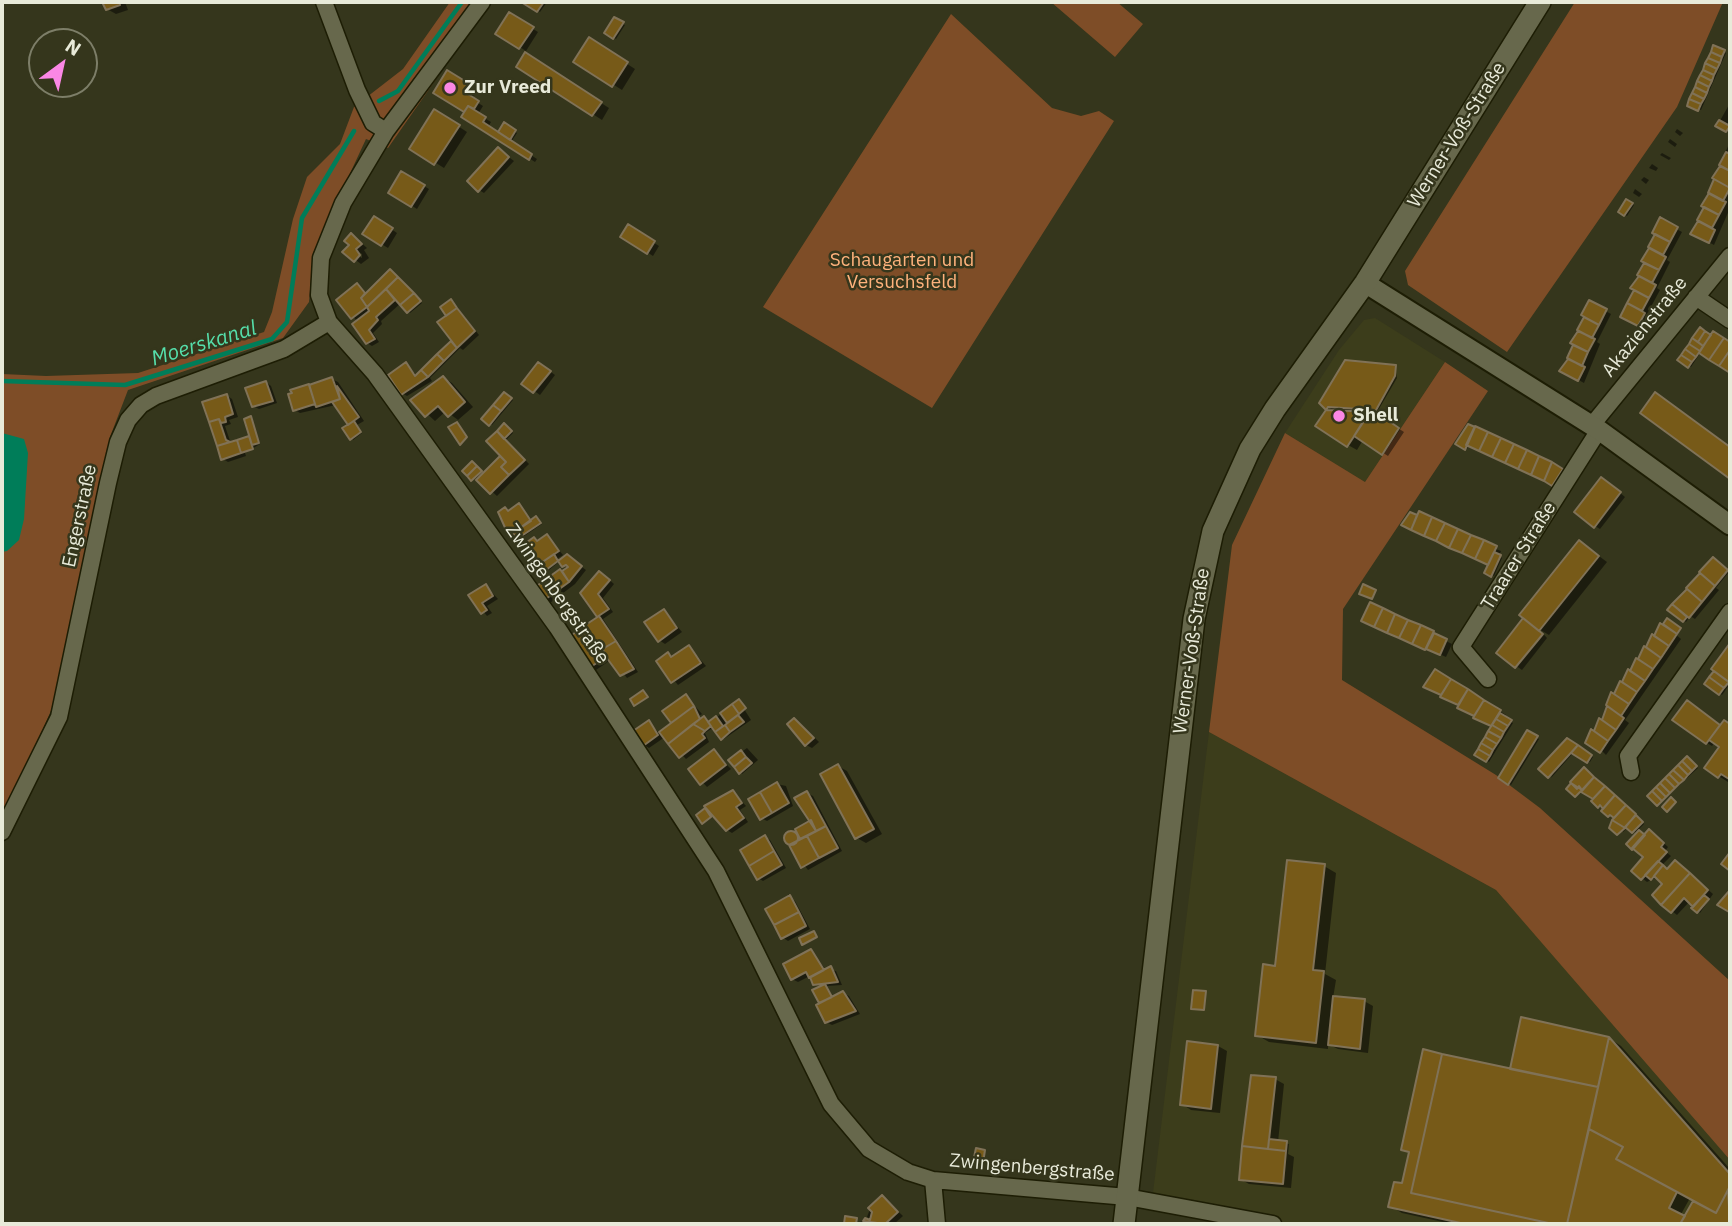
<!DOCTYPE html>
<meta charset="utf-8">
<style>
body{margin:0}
#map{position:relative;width:1732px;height:1226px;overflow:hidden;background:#35361c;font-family:"IBM Plex Sans",sans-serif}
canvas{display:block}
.frame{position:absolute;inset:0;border:4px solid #e8ead9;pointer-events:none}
.north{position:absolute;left:28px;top:28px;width:70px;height:70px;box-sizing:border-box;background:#35361c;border:2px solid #7d7e68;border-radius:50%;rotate:33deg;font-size:19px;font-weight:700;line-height:28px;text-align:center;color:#e8ead9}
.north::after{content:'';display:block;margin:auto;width:24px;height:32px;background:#fb87e5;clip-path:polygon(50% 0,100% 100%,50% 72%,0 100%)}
</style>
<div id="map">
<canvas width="1732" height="1226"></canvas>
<div class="frame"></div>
<div class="north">N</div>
</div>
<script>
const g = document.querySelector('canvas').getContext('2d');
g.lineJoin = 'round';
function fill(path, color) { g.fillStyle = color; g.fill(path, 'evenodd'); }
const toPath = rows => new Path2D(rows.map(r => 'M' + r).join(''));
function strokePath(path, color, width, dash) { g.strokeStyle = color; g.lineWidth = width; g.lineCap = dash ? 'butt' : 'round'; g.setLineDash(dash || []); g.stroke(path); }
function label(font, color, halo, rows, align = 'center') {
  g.font = font + ' "IBM Plex Sans",sans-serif'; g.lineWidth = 5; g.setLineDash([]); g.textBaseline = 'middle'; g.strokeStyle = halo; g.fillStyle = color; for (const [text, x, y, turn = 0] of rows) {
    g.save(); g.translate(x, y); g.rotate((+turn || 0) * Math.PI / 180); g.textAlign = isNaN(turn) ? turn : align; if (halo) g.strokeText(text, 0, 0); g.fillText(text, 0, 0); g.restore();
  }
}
const built = toPath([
 [1375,318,1445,362,1365,482,1285,433,1339,350,1364,320],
 [1209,732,1496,890,1730,1156,1730,1224,1271,1224,1152,1201]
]);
const green = toPath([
 [450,2,490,2,388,148,366,139,313,253,309,302,283,338,128,390,110,437,57,697,2,822,2,374,46,376,138,373,264,332,272,312,293,219,307,177,340,144,354,107,403,69],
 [1051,2,1117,2,1143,24,1115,57],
 [1575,2,1723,2,1677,107,1507,352,1408,285,1405,271],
 [951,14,1052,108,1081,116,1099,111,1114,121,932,408,763,307],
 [1445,362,1488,391,1343,609,1342,680,1496,775,1540,808,1730,981,1730,1160,1496,890,1209,732,1232,545,1285,433,1365,482]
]);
const water = toPath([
 [2,433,24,439,28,453,24,519,19,540,7,551,2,552]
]);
const shadow = toPath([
 [104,2,125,2,128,10,116,14,107,9],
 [525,2,547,2,540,12],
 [510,14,538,32,526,51,498,33],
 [615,19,625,25,616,39,606,33],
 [598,45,635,69,622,90,576,61],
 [1714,47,1726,53,1701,110,1689,105],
 [534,60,609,108,602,120,518,66],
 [447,72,478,90,472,99,483,106,478,114,491,122,488,127,498,134,504,125,517,133,511,142,537,159,535,162,463,117,467,111,435,92],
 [1730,103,1730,130,1729,132,1717,126],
 [435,111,467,132,444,168,412,148],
 [1677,129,1683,133,1680,136,1675,132],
 [1670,139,1677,144,1675,147,1668,142],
 [1730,142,1728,205,1730,208,1714,245,1692,233,1700,222,1717,179,1714,177],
 [498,149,514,161,484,193,479,190],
 [1662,153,1671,158,1669,160,1660,155],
 [1652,164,1658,168,1656,171,1649,168],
 [402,173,429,189,417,209,390,192],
 [1644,177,1649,180,1646,184,1641,180],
 [1635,189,1642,194,1639,197,1633,193],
 [1627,201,1634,205,1627,216,1620,212],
 [375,218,397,233,388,248,365,234],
 [1662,221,1682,232,1667,260,1670,262,1657,288,1660,290,1646,316,1650,317,1644,328,1622,316,1636,289,1633,287],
 [628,226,659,246,653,256,622,236],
 [357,239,367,248,364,250,369,258,361,264,345,252],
 [353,249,362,254,362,258,352,252],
 [390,271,422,303,410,313,401,303,381,321,382,324,373,333,379,342,372,346,367,343,358,322,338,300,358,286,367,294],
 [453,302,479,335,463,350,460,348,430,378,432,381,407,396,402,393,406,364,417,376,451,343,457,346],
 [1591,303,1611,314,1597,342,1600,344,1584,383,1562,371,1570,359,1575,344,1572,342],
 [1700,330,1712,337,1714,333,1730,343,1730,371,1701,352,1691,367,1680,360],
 [544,367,555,375,540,395,523,383],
 [1395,367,1397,378,1376,414,1404,432,1388,456,1363,440,1357,450,1348,445,1328,410],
 [1357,410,1372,411,1369,417],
 [444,378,452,383,473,407,458,420,446,411,435,421,412,400],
 [332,379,338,382,364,421,357,425,362,433,353,440,350,425,336,405,300,413,295,410],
 [266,382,271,386,277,403,259,409,253,406],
 [505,394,513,400,492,425,484,419],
 [226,395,232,399,238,417,229,420,231,424,225,426,230,441,252,437,251,418,260,444,245,453,246,456,228,462,223,459,204,403],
 [507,426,513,433,506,440,529,464,497,496,477,478,473,479,474,464,484,474,502,456,488,441],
 [1469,426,1552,464,1564,472,1555,485,1469,445,1467,449,1457,444],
 [1607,482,1625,497,1600,529,1595,526],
 [519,505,533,521,538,520,542,524,520,539,508,530,506,509,510,512],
 [1411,514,1501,551,1499,556,1502,558,1494,576,1486,572,1490,565,1404,525],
 [547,536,563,555,557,559,559,562,567,556,586,570,575,584,550,603,537,588,560,571,568,569,560,561,549,570,530,552,533,549,529,543,534,539,539,542],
 [1580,542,1607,562,1549,635,1539,629,1547,638,1522,670,1498,653],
 [1716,561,1729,572,1716,588,1719,590,1695,619,1690,616,1686,622,1670,610],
 [605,576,614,584,603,598,613,612,603,619,638,672,627,678,612,659,596,670,590,667,570,635,573,636,581,631,572,619,578,618,585,627,599,617,583,593],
 [486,586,498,599,487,606,492,613,487,616,471,596],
 [1371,604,1452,644,1446,657,1369,623],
 [664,611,682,632,665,644,659,640],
 [1665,625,1681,639,1625,720,1629,723,1606,755,1588,737,1606,717,1608,700,1615,696,1628,672,1635,666,1633,665,1636,660,1639,662,1645,648,1648,650,1648,643],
 [1730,646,1730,684,1722,695,1707,684],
 [689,647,706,666,678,685,658,661,668,654,674,657],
 [1436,671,1506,715,1504,717,1513,723,1489,762,1476,754,1492,728,1426,686],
 [686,696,702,714,699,716,702,720,709,723,739,701,751,720,724,739,714,727,705,733,709,742,686,759,665,737,649,748,644,745,649,722,660,734,673,723,665,711],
 [1693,706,1721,726,1724,722,1730,725,1728,782,1706,768,1722,747,1715,742,1712,746,1707,743],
 [794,720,800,723,819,742,812,748,806,745],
 [1528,732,1539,739,1511,785,1500,777],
 [1567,740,1593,757,1590,762,1574,752,1551,778],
 [747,748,758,760,742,774,730,760],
 [714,752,731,769,707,787,690,769],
 [1689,760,1698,768,1658,805],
 [838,766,847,771,882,834,866,843,857,838],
 [1584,769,1590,772,1635,813,1616,819,1584,791,1576,796,1568,788],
 [777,784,786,786,793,806,767,821,761,818],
 [733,792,746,806,740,810,748,822,732,833,727,830],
 [807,793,813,796,842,851,808,870,785,840,811,822],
 [1638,816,1644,824,1637,831,1645,836,1655,835,1668,847,1665,851,1671,856,1662,865,1668,870,1681,866,1713,894,1700,913,1690,901,1677,915,1672,911,1665,884,1657,877,1647,882,1642,878,1645,857,1637,834,1628,827,1623,832,1622,829],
 [765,837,770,840,786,868,763,881,758,878],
 [1324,866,1336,873,1325,974,1336,980,1333,998,1364,1001,1373,1006,1368,1053,1338,1049,1328,1044,1328,1049,1269,1042,1257,1035,1277,967],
 [790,897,795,901,810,929,788,941,782,937],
 [811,951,826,970,836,971,842,985,827,986,833,998,843,993,849,996,860,1014,832,1025,826,1022,820,1002,822,987,810,976,798,982,792,979],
 [1609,1038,1621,1046,1730,1169,1730,1224,1452,1224,1402,1213,1390,1206,1403,1185,1410,1153,1403,1149,1511,1071],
 [1690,1198,1695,1200,1685,1219,1680,1216],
 [1189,1043,1218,1046,1227,1051,1220,1113,1191,1110,1182,1104],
 [1275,1079,1284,1084,1278,1142,1289,1144,1288,1154,1294,1157,1291,1188,1249,1184,1240,1179],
 [883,1197,903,1216,894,1224,845,1224,846,1218,857,1222,874,1221,867,1217,870,1209]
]);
const stream = toPath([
 [379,101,398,91,462,2],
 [2,381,125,385,272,339,287,322,302,218,354,131]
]);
const building = toPath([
 [102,2,119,2,120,5,106,10,102,2],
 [521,2,544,2,537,12,521,2],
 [509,12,534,27,519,49,495,34,509,12],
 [614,17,624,22,613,39,604,33,614,17],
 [589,37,628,62,612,87,573,62,589,37],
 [1713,45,1725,50,1722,57,1711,52,1713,45],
 [525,52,602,102,592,116,516,67,525,52],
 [1711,52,1722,57,1720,63,1708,58,1711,52],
 [1708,58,1720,63,1717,69,1705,63,1708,58],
 [1705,63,1717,69,1714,75,1703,70,1705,63],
 [447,70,473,86,468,94,479,101,474,109,468,106,464,112,433,93,447,70],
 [1703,70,1714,75,1712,81,1700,75,1703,70],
 [1700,75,1712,81,1709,87,1697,81,1700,75],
 [1697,81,1709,87,1707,93,1695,87,1697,81],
 [1695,87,1707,93,1704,99,1692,93,1695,87],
 [1692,93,1704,99,1701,104,1689,99,1692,93],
 [1689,99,1701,104,1698,111,1687,106,1689,99],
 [468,106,486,117,483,122,532,154,529,160,461,117,468,106],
 [434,109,460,125,434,165,409,149,434,109],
 [1719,120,1730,126,1726,132,1715,126,1719,120],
 [504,122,516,130,510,140,498,132,504,122],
 [498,147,509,157,478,192,467,181,498,147],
 [1726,152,1730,154,1730,171,1719,165,1726,152],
 [1720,166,1730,171,1730,188,1712,178,1720,166],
 [401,171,425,185,411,207,388,193,401,171],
 [1714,179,1730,188,1723,201,1708,193,1714,179],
 [1709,193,1726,202,1719,215,1701,206,1709,193],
 [1626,199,1633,203,1624,216,1618,212,1626,199],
 [1704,207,1719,215,1712,228,1697,220,1704,207],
 [374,216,393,228,381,246,362,234,374,216],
 [1660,217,1678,227,1670,242,1652,233,1660,217],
 [1698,221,1715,230,1709,243,1690,234,1698,221],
 [628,224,655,241,647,254,620,237,628,224],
 [351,233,362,244,356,249,360,255,354,262,342,252,349,245,344,241,351,233],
 [1655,234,1670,242,1663,255,1648,247,1655,234],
 [1649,248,1666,257,1659,270,1641,261,1649,248],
 [1644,263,1659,270,1652,283,1637,275,1644,263],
 [390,269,398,277,367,307,361,298,390,269],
 [1639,276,1656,285,1649,298,1630,288,1639,276],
 [398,277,414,293,400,305,386,289,398,277],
 [357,283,365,293,361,298,367,307,351,319,336,300,357,283],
 [386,289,395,300,376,317,378,320,369,330,375,339,366,344,352,324,369,311,367,307,386,289],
 [1634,290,1649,298,1642,311,1627,303,1634,290],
 [414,293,421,301,407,313,400,305,414,293],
 [451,299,457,308,446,316,440,307,451,299],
 [1589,300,1607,309,1599,325,1581,315,1589,300],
 [1627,303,1645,313,1638,326,1620,317,1627,303],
 [457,308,475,331,457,348,437,322,457,308],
 [1584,317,1599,325,1592,338,1577,330,1584,317],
 [1700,327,1705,331,1698,342,1692,338,1700,327],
 [1578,331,1595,339,1588,352,1570,343,1578,331],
 [1705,331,1711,335,1703,346,1698,342,1705,331],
 [1713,331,1724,338,1709,360,1699,353,1713,331],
 [1692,338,1703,346,1700,351,1689,344,1692,338],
 [1724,338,1730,342,1730,350,1719,366,1709,360,1724,338],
 [451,341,457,348,444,361,437,354,451,341],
 [1689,344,1700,351,1696,357,1685,349,1689,344],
 [1573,345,1588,352,1582,366,1567,358,1573,345],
 [1685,349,1696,357,1692,362,1681,355,1685,349],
 [1730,350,1730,373,1719,366,1730,350],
 [437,354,444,361,428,377,421,370,437,354],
 [1681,355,1692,362,1688,368,1677,360,1681,355],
 [1568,359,1585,367,1578,381,1559,371,1568,359],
 [1345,360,1396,365,1395,376,1375,412,1326,410,1319,403,1345,360],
 [406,362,415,376,421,370,428,377,401,395,388,375,406,362],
 [538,362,551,371,533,393,521,384,538,362],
 [443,376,465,402,448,417,438,406,425,417,410,400,443,376],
 [332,377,340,399,316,407,309,385,332,377],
 [266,381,273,401,252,407,245,388,266,381],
 [309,384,315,404,293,411,288,394,292,393,290,390,309,384],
 [337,386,359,417,348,425,332,402,340,399,337,386],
 [504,392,512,398,501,411,493,405,504,392],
 [1655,392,1730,447,1730,479,1640,413,1655,392],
 [227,394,233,414,225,417,226,422,221,423,219,419,209,422,202,402,227,394],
 [493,405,501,411,489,426,481,419,493,405],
 [1328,407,1359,409,1368,415,1347,447,1315,426,1328,407],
 [1371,409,1399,428,1382,455,1354,436,1371,409],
 [251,416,259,443,252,445,244,419,251,416],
 [219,419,226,440,230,442,217,446,209,422,219,419],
 [354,421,361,432,350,440,342,428,354,421],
 [457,422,467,437,460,445,448,427,457,422],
 [504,423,512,431,504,439,497,431,504,423],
 [1468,424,1475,427,1465,450,1455,444,1468,424],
 [1475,426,1488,432,1479,451,1466,445,1475,426],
 [497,431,525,460,509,475,501,467,506,462,486,441,497,431],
 [1488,432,1501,438,1492,457,1479,451,1488,432],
 [249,436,253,449,241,453,237,440,249,436],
 [1501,438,1514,444,1505,463,1492,457,1501,438],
 [237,440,241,453,221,460,217,446,237,440],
 [1514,444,1527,450,1518,469,1505,463,1514,444],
 [1527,450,1539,456,1531,475,1518,469,1527,450],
 [500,456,506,462,501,467,509,475,490,494,476,480,500,456],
 [1539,456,1552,462,1544,481,1531,475,1539,456],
 [472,461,477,466,467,476,462,471,472,461],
 [1552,462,1563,469,1552,486,1544,481,1552,462],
 [477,466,482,471,471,481,467,476,477,466],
 [1601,477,1621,492,1594,528,1574,512,1601,477],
 [519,503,531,521,513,533,510,530,507,532,498,512,505,507,508,511,519,503],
 [1419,511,1432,517,1424,536,1411,530,1419,511],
 [1410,512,1417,515,1411,530,1401,525,1410,512],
 [536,516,541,523,517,539,513,533,536,516],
 [1432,517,1445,523,1436,541,1424,536,1432,517],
 [1445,523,1458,529,1449,548,1436,541,1445,523],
 [1458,529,1471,535,1462,553,1449,548,1458,529],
 [547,534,559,551,541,563,538,560,535,562,527,551,531,549,527,542,534,537,537,541,547,534],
 [1471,535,1484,540,1475,559,1462,553,1471,535],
 [1484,540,1497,546,1488,565,1475,559,1484,540],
 [1579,540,1599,556,1539,631,1519,615,1579,540],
 [1494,552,1501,555,1491,577,1484,573,1494,552],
 [554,554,558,561,546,570,541,563,554,554],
 [567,554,582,566,569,582,562,571,568,567,566,565,562,567,558,561,567,554],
 [1713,557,1728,570,1715,586,1699,572,1713,557],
 [560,569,569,582,543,601,534,588,560,569],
 [599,571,610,580,598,594,609,609,597,617,580,593,599,571],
 [1700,573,1715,586,1702,602,1686,588,1700,573],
 [486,584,493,596,482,603,487,610,481,614,468,595,486,584],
 [1363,584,1376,590,1372,599,1359,594,1363,584],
 [1687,589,1702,602,1689,618,1672,604,1687,589],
 [1370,602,1383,608,1374,627,1361,621,1370,602],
 [1672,604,1687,617,1683,622,1667,610,1672,604],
 [1383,608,1395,614,1387,633,1374,627,1383,608],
 [664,609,677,628,658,642,644,622,664,609],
 [576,614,584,626,578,630,570,619,576,614],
 [1395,614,1408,620,1399,638,1387,633,1395,614],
 [599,616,616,641,604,648,600,643,598,645,584,626,599,616],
 [1523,618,1543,634,1515,668,1496,653,1523,618],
 [1667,618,1681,628,1677,634,1663,624,1667,618],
 [1408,620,1421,625,1412,644,1399,638,1408,620],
 [1660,623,1677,634,1669,646,1654,636,1660,623],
 [1421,625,1434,631,1425,650,1412,644,1421,625],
 [584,626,598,645,600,643,606,657,589,668,572,635,584,626],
 [1434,633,1447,639,1440,655,1426,649,1434,633],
 [1652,634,1669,646,1661,658,1646,647,1652,634],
 [616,641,634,669,620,676,601,650,616,641],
 [1730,643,1730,683,1711,669,1730,643],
 [689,645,701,663,671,683,656,661,668,652,671,657,689,645],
 [1644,646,1661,658,1653,669,1638,659,1644,646],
 [1636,658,1653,669,1645,681,1630,671,1636,658],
 [1435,669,1451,679,1441,695,1423,687,1435,669],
 [1628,669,1645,681,1637,692,1622,682,1628,669],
 [1714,671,1729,682,1724,688,1709,677,1714,671],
 [1709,677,1724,688,1719,695,1704,684,1709,677],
 [1451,679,1468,689,1458,705,1440,697,1451,679],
 [1620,681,1637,692,1629,704,1614,694,1620,681],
 [1468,689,1484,700,1474,716,1457,708,1468,689],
 [643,690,648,697,634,706,630,699,643,690],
 [1611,692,1629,704,1621,716,1606,705,1611,692],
 [686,694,694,706,671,723,662,711,686,694],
 [739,699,746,708,739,714,732,704,739,699],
 [1484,700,1501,710,1491,726,1473,718,1484,700],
 [1687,700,1720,725,1706,744,1672,720,1687,700],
 [732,704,739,714,727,723,720,713,732,704],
 [694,706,700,719,668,744,659,732,694,706],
 [1607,706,1624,718,1616,730,1602,720,1607,706],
 [1500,713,1512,720,1508,726,1496,719,1500,713],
 [738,715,744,722,730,732,725,725,738,715],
 [704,716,711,726,705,731,693,724,704,716],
 [716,716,723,726,715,732,708,722,716,716],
 [794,718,814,738,805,746,787,724,794,718],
 [1599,718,1616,730,1608,741,1594,731,1599,718],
 [1496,719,1508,726,1504,732,1492,725,1496,719],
 [649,720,658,735,643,746,633,731,649,720],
 [1724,720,1730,724,1729,779,1721,774,1718,778,1704,768,1719,747,1709,740,1724,720],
 [693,724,705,731,702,734,705,738,679,758,668,744,693,724],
 [725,725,730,732,721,740,715,732,725,725],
 [1492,725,1504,732,1501,738,1488,731,1492,725],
 [1591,729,1608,741,1600,753,1585,743,1591,729],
 [1527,730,1538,736,1508,785,1498,778,1527,730],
 [1488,731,1501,738,1497,744,1485,737,1488,731],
 [1485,737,1497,744,1493,750,1481,743,1485,737],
 [1567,738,1578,745,1548,778,1538,769,1567,738],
 [1481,743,1493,750,1490,756,1478,749,1481,743],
 [1578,745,1592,755,1587,763,1571,753,1578,745],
 [714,749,726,765,700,785,688,769,714,749],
 [1478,749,1490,756,1486,762,1474,755,1478,749],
 [741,750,746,757,734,767,728,760,741,750],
 [1687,756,1697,766,1692,771,1682,761,1687,756],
 [746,757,752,763,739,774,734,767,746,757],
 [1682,761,1692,771,1688,775,1678,765,1682,761],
 [838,764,874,829,855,839,820,774,838,764],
 [1678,765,1688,775,1684,780,1673,770,1678,765],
 [1584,767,1594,777,1582,790,1579,786,1577,789,1570,782,1584,767],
 [1673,770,1684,780,1679,784,1669,774,1673,770],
 [1669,774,1679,784,1675,788,1665,778,1669,774],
 [1594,777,1605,786,1593,799,1581,792,1594,777],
 [1665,778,1675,788,1670,793,1660,783,1665,778],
 [777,782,789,803,772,813,760,792,777,782],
 [1571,783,1582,790,1575,797,1566,789,1571,783],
 [1660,783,1670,793,1666,797,1656,787,1660,783],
 [1605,786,1615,795,1603,809,1600,805,1598,808,1591,801,1605,786],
 [1656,787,1666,797,1662,801,1652,791,1656,787],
 [733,790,742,803,736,807,744,818,726,831,704,806,733,790],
 [807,791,826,826,816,831,794,798,807,791],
 [1652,791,1662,801,1657,806,1647,796,1652,791],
 [760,792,772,813,760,820,748,799,760,792],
 [1615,795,1626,805,1614,818,1610,815,1608,817,1601,811,1615,795],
 [1671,797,1676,802,1667,812,1662,807,1671,797],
 [1626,805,1636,814,1625,828,1612,820,1626,805],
 [705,808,711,817,702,824,696,815,705,808],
 [1636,815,1643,822,1632,833,1625,827,1636,815],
 [811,820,816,831,800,839,795,829,811,820],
 [1612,820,1625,828,1617,835,1609,828,1612,820],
 [826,826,838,848,819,858,807,836,826,826],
 [1649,829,1664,843,1661,847,1667,852,1641,880,1631,871,1643,857,1632,848,1649,829],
 [1639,830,1645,835,1632,850,1626,844,1639,830],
 '784 838a7 7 0 1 1 14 0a7 7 0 1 1-14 0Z',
 [765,835,774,851,749,866,740,850,765,835],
 [807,836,819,858,801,868,789,845,807,836],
 [774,851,782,865,757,880,749,866,774,851],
 [1730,852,1730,871,1721,864,1730,852],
 [1287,860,1325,864,1313,970,1324,971,1316,1043,1255,1036,1263,964,1275,966,1287,860],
 [1675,860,1690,873,1661,905,1652,895,1662,884,1654,876,1663,865,1667,869,1675,860],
 [1658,861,1663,865,1651,880,1645,875,1658,861],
 [1690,873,1708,890,1693,907,1684,898,1671,913,1661,905,1690,873],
 [1730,890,1730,911,1729,912,1717,905,1730,890],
 [790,895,799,912,774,925,765,909,790,895],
 [1704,895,1709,899,1697,913,1691,908,1704,895],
 [799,912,806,926,781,939,774,925,799,912],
 [814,931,817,937,802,945,799,938,814,931],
 [811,949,824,970,809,978,806,972,791,980,783,964,811,949],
 [831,966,838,982,813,985,810,977,831,966],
 [825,984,832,997,819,1003,812,990,825,984],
 [1193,990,1206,991,1204,1010,1191,1009,1193,990],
 [843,991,856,1011,825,1023,816,1005,843,991],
 [1333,996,1365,999,1360,1049,1328,1045,1333,996],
 [1521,1017,1609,1037,1598,1087,1510,1069,1521,1017],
 [1609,1037,1730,1174,1730,1186,1716,1213,1616,1159,1623,1147,1589,1129,1609,1037],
 [1187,1041,1218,1045,1211,1109,1180,1105,1187,1041],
 [1423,1049,1442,1054,1411,1193,1553,1224,1465,1224,1388,1207,1394,1182,1402,1183,1409,1152,1401,1150,1423,1049],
 [1442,1054,1598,1087,1567,1224,1553,1224,1411,1193,1442,1054],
 [1251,1075,1276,1077,1268,1149,1242,1146,1251,1075],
 [1589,1129,1623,1147,1616,1159,1677,1192,1669,1208,1685,1216,1680,1224,1567,1224,1589,1129],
 [1269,1139,1287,1141,1286,1151,1268,1149,1269,1139],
 [1242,1146,1286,1151,1283,1184,1239,1180,1242,1146],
 [976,1148,985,1150,983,1163,973,1162,976,1148],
 [1728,1190,1730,1224,1680,1224,1693,1201,1716,1213,1728,1190],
 [882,1195,898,1212,885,1224,863,1221,865,1218,870,1220,872,1212,868,1208,882,1195],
 [845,1216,857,1218,856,1224,844,1224,845,1216]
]);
const minor = toPath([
 [324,2,357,90,373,123,386,131],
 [482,2,386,131,343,203,321,258,319,295,329,322,375,374,557,627,716,871,831,1104,869,1149,908,1172,933,1180,1127,1197,1273,1224],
 [1696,297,1730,320],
 [1592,425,1730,256],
 [1488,679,1461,647,1599,430],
 [1631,772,1628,756,1730,612],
 [2,832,59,717,108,483,118,442,128,420,141,405,156,396,284,349,329,322],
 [933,1180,937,1224]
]);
const tertiary = toPath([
 [1365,283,1599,430,1730,525]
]);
const secondary = toPath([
 [1124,1224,1194,619,1213,531,1250,449,1275,409,1365,283,1540,2]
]);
const markers = [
 [450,88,7,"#fb87e5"],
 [1339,416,7,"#fb87e5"]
];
const poiNames = [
 ["Zur Vreed",464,88],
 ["Shell",1353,416]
];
const streetNames = [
 ["Werner-Voß-Straße",1457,135,-58],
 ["Akazienstraße",1645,327,-51],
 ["Engerstraße",80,516,-78],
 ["Traarer Straße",1519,556,-58],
 ["Zwingenbergstraße",557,594,55],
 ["Werner-Voß-Straße",1192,651,-82],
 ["Zwingenbergstraße",1032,1168,5]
];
const parkNames = [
 ["Schaugarten und",902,261],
 ["Versuchsfeld",902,283]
];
const waterNames = [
 ["Moerskanal",204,344,-17]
];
fill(built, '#3c3d1b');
fill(green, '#7e4d27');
fill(water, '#007d59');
fill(shadow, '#0007');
strokePath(stream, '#007d59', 4.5);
fill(building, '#775a18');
strokePath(building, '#807257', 2);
strokePath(minor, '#1d1d04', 19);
strokePath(tertiary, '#1d1d04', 23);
strokePath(secondary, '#1d1d04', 24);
strokePath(minor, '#67684c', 16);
strokePath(tertiary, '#67684c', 19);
strokePath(secondary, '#67684c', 21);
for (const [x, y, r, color] of markers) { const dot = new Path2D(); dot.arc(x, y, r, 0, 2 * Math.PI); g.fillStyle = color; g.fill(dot); strokePath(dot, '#35361c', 2.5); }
label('bold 19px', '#e8ead9', '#35361c', poiNames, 'left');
label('19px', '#e8ead9', '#35361c', streetNames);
label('19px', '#feb27c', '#35361c', parkNames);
label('italic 21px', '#55deaa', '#35361c', waterNames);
</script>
